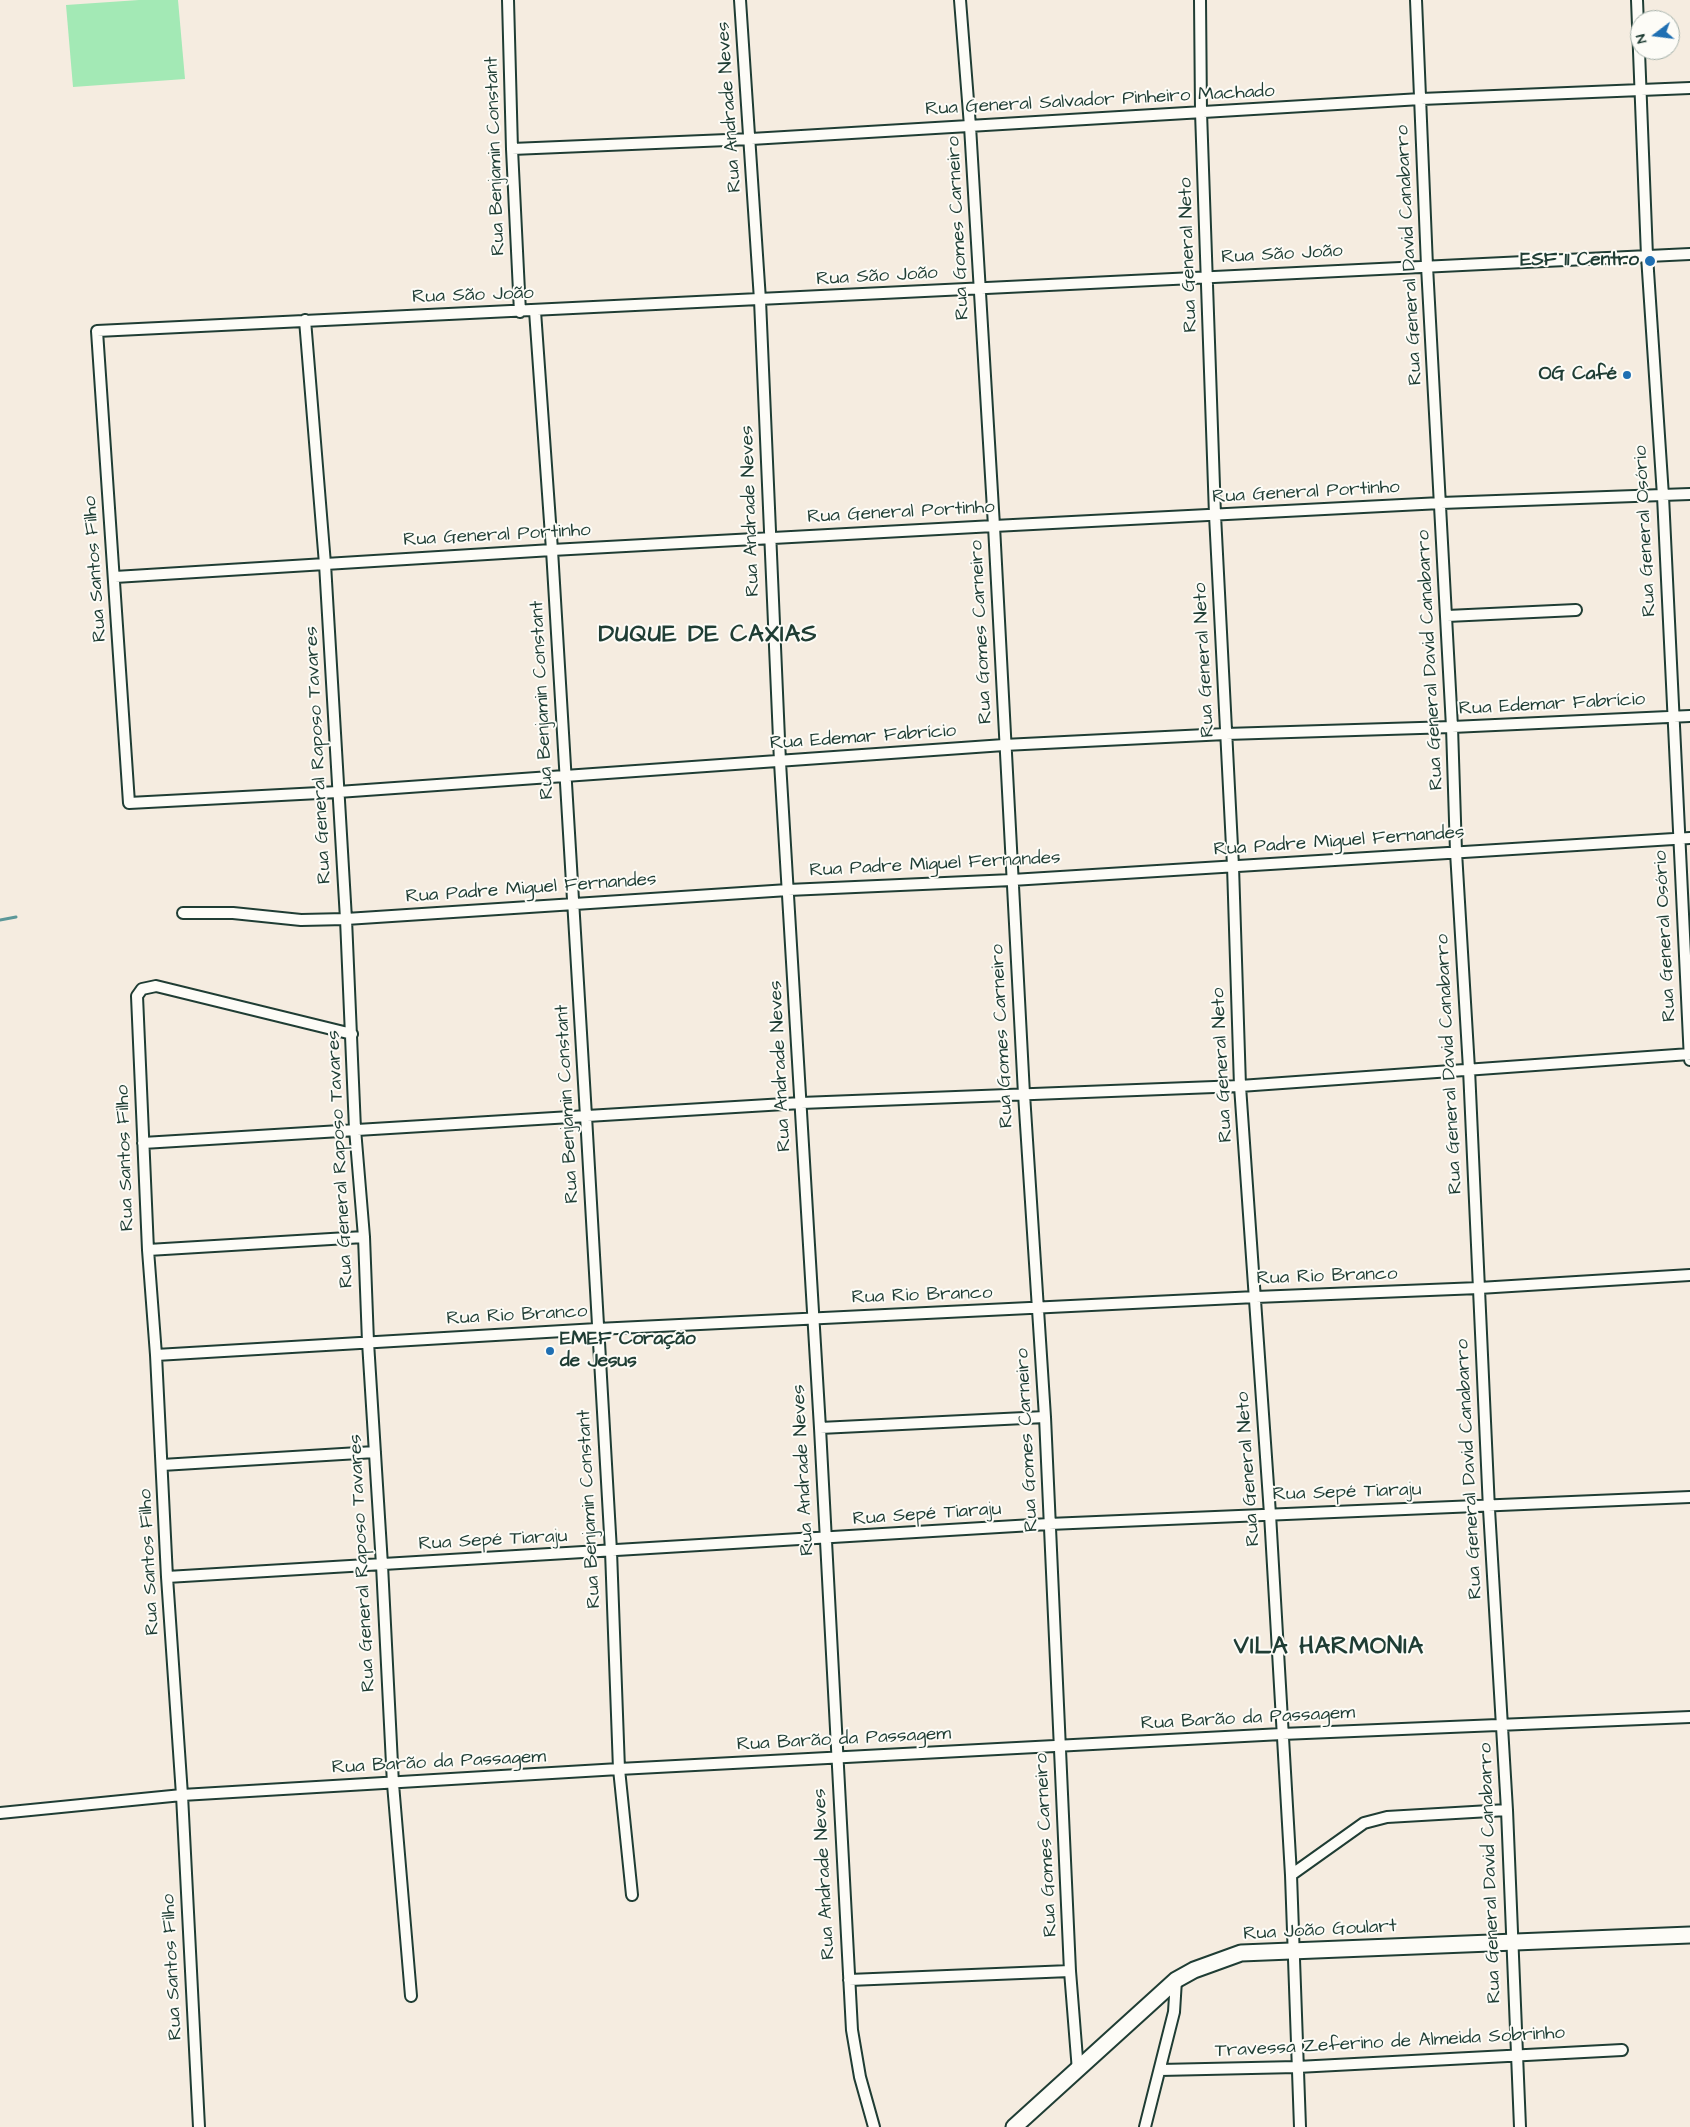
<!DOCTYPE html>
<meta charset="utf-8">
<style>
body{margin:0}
#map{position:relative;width:1690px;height:2127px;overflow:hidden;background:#f5ece0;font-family:"Architects Daughter",sans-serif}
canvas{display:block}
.north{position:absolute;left:1630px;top:10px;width:50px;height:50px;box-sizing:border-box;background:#fdfcf7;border:1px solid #a4b0a9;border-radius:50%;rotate:255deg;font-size:14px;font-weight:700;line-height:20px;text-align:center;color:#1f3d34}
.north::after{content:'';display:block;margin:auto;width:18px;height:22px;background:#1f6fb2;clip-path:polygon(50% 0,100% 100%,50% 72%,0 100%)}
</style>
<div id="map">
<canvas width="1690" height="2127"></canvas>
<div class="north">N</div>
</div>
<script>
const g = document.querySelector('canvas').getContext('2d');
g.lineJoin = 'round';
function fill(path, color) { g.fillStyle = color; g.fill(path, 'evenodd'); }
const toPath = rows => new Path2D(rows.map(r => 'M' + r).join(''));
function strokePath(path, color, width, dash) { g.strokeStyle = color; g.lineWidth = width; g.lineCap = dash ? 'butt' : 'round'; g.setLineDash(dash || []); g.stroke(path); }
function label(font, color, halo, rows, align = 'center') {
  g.font = font + ' "Architects Daughter",sans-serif'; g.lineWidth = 4; g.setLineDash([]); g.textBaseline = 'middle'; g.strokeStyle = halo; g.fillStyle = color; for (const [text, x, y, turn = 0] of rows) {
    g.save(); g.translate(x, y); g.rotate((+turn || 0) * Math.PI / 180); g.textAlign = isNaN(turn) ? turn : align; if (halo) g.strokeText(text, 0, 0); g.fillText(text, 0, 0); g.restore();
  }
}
const green = toPath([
 [139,0,178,0,185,79,73,87,66,5]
]);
const stream = toPath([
 [0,920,16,917]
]);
const street = toPath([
 [508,0,512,149,520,312],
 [740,0,760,300,780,762,820,1428,852,2030,860,2077,874,2127],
 [960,0,970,126,994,526,1024,1094,1045,1417,1070,1971,1078,2071],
 [1200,0,1201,112,1215,515,1233,866,1240,1086,1270,1514,1291,1875,1300,2127],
 [1416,0,1427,266,1452,727,1456,852,1469,1069,1489,1509,1507,1810,1520,2127],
 [1637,0,1647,256,1663,496,1690,1060],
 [512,149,751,139,1421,99,1690,88],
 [1690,254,97,331,129,803,338,792,1004,745,1226,734,1452,727,1690,716],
 [535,311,552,550,586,1116,611,1551,619,1769,632,1895],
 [305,320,325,564,346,919,355,1129,364,1237,368,1342,382,1565,393,1784,411,1996],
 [115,577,552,550,994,526,1441,503,1690,494],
 [1447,616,1576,610],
 [183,913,233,913,301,920,346,919,788,890,1012,880,1690,838],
 [143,1143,801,1103,1240,1086,1690,1054],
 [148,1250,364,1237],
 [156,1355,597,1329,1256,1297,1479,1288,1690,1275],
 [820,1428,1045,1417],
 [162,1465,375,1452],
 [167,1577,1049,1524,1690,1497],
 [0,1813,182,1795,619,1769,1282,1734,1690,1717],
 [1291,1875,1364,1823,1387,1817,1507,1810],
 [849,1980,1070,1971],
 [1160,2070,1297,2067,1622,2050],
 [199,2127,182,1795,167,1577,156,1355,148,1250,137,996,142,989,156,986,352,1034],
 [1145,2127,1174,2012,1176,1980]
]);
const secondary = toPath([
 [1014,2127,1176,1980,1194,1970,1241,1953,1690,1935]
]);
const markers = [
 [1650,261,6,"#1f6fb2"],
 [1627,375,5,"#1f6fb2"],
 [550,1351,5,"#1f6fb2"]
];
const streetNames = [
 ["Rua General Salvador Pinheiro Machado",1100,101,-3],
 ["Rua Andrade Neves",730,107,-94],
 ["Rua Benjamin Constant",496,156,-92],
 ["Rua Gomes Carneiro",959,228,-93],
 ["Rua General Neto",1189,255,-92],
 ["Rua São João",1282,255,-3],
 ["Rua General David Canabarro",1410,255,-93],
 ["Rua São João",877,277,-3],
 ["Rua São João",473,296,-2],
 ["Rua General Portinho",1306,493,-3],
 ["Rua Andrade Neves",751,511,-92],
 ["Rua General Portinho",901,513,-3],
 ["Rua General Osório",1646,531,-93],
 ["Rua General Portinho",497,536,-3],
 ["Rua Santos Filho",96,569,-94],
 ["Rua Gomes Carneiro",982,632,-93],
 ["Rua General Neto",1205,660,-93],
 ["Rua General David Canabarro",1431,660,-93],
 ["Rua Benjamin Constant",543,700,-93],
 ["Rua Edemar Fabrício",1552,705,-3],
 ["Rua Edemar Fabrício",863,738,-4],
 ["Rua General Raposo Tavares",319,755,-93],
 ["Rua Padre Miguel Fernandes",1339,842,-4],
 ["Rua Padre Miguel Fernandes",935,865,-3],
 ["Rua Padre Miguel Fernandes",531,889,-4],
 ["Rua General Osório",1666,936,-93],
 ["Rua Gomes Carneiro",1003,1036,-93],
 ["Rua General David Canabarro",1450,1064,-93],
 ["Rua General Neto",1223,1065,-93],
 ["Rua Andrade Neves",781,1066,-93],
 ["Rua Benjamin Constant",568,1104,-93],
 ["Rua Santos Filho",126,1158,-92],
 ["Rua General Raposo Tavares",341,1159,-93],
 ["Rua Rio Branco",1327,1277,-2],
 ["Rua Rio Branco",922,1296,-2],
 ["Rua Rio Branco",517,1316,-3],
 ["Rua Gomes Carneiro",1028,1440,-93],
 ["Rua General Neto",1249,1469,-94],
 ["Rua General David Canabarro",1470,1469,-93],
 ["Rua Andrade Neves",804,1470,-93],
 ["Rua Sepé Tiaraju",1347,1493,-2],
 ["Rua Benjamin Constant",590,1509,-93],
 ["Rua Sepé Tiaraju",927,1515,-4],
 ["Rua Sepé Tiaraju",493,1541,-3],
 ["Rua Santos Filho",150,1562,-93],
 ["Rua General Raposo Tavares",363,1563,-93],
 ["Rua Barão da Passagem",1248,1719,-3],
 ["Rua Barão da Passagem",844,1740,-3],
 ["Rua Barão da Passagem",439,1763,-3],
 ["Rua Gomes Carneiro",1047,1845,-93],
 ["Rua General David Canabarro",1491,1873,-92],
 ["Rua Andrade Neves",825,1874,-93],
 ["Rua João Goulart",1320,1931,-3],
 ["Rua Santos Filho",173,1967,-93],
 ["Travessa Zeferino de Almeida Sobrinho",1390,2043,-3]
];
const poiNames = [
 ["ESF 11 Centro",1639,261],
 ["OG Café",1617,375],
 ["EMEF Coração",560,1340,"left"],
 ["de Jesus",560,1362,"left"]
];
const districtNames = [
 ["DUQUE DE CAXIAS",708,636],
 ["VILA HARMONIA",1329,1648]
];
fill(green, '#a3e9b5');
strokePath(stream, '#5c9899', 3);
strokePath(street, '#1f3d34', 14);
strokePath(secondary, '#1f3d34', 19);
strokePath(street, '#fdfcf7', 10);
strokePath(secondary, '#fdfcf7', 15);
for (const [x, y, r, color] of markers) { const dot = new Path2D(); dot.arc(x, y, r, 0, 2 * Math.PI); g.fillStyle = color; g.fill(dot); strokePath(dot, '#fdfcf7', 2); }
label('19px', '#1f3d34', '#fdfcf7', streetNames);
label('bold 19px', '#1f3d34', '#fdfcf7', poiNames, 'right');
g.letterSpacing = '1px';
label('bold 24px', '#1f3d34', '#fdfcf7', districtNames);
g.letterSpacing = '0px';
</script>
